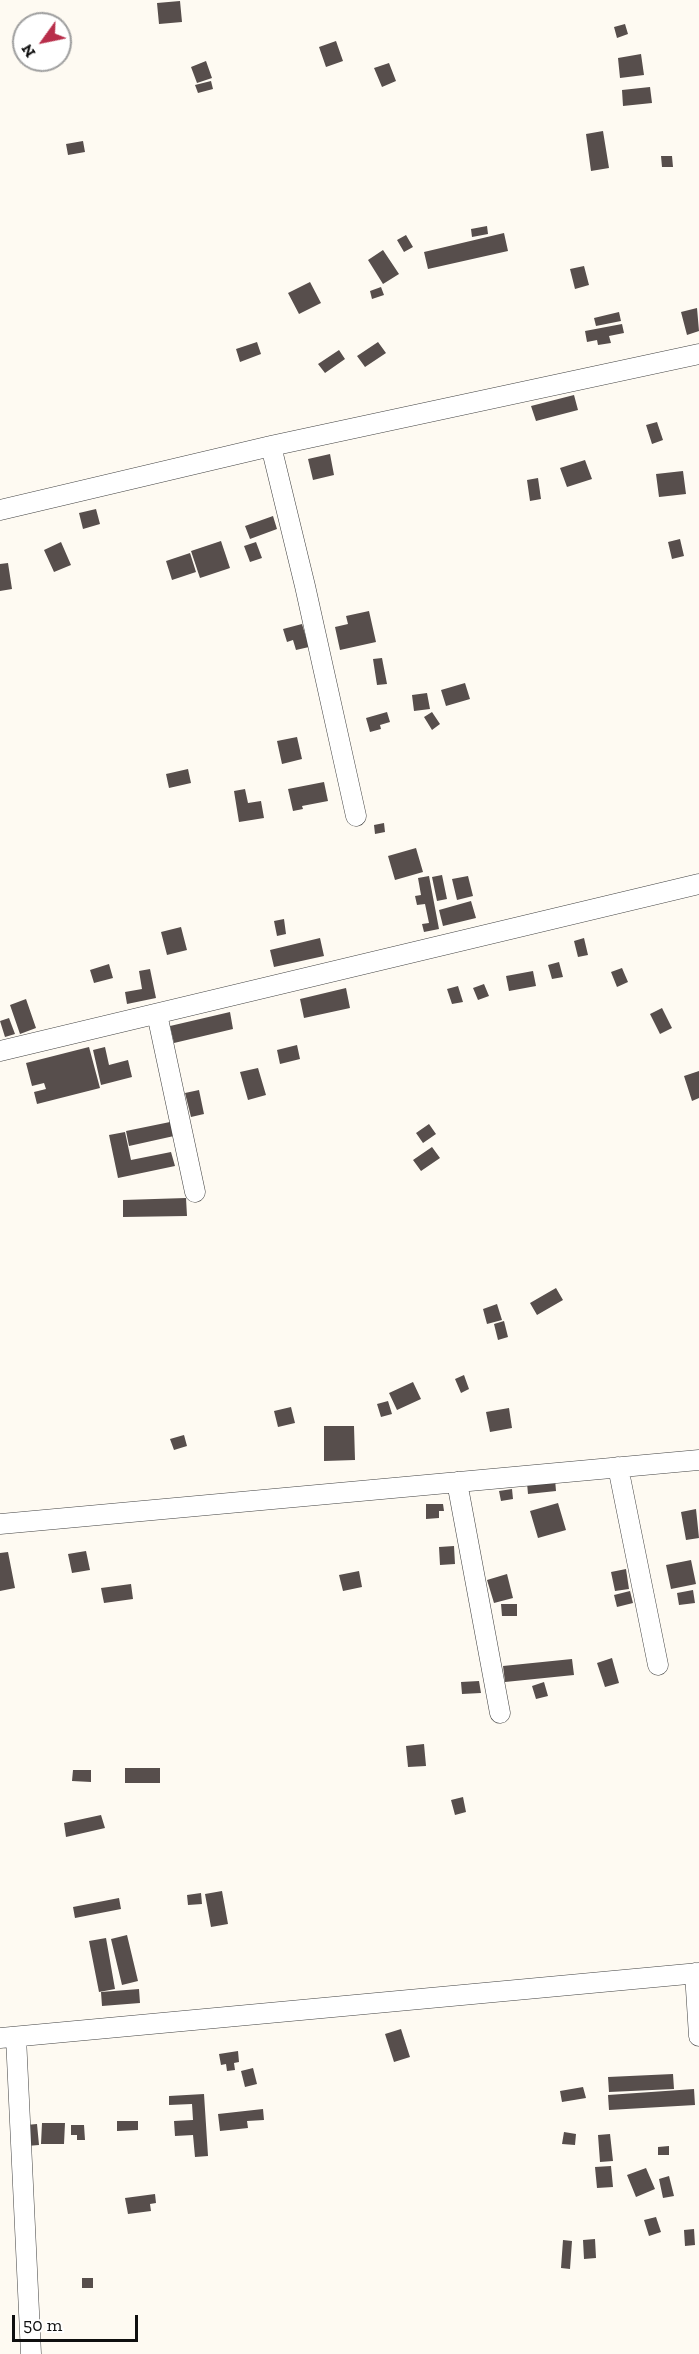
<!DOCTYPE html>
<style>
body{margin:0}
#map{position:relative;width:699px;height:2354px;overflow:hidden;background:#fefaf2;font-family:"Zilla Slab",serif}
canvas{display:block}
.north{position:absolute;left:12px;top:12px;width:60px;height:60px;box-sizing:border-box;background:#fff;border:2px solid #9f9f9f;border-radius:50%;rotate:237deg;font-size:16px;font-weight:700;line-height:24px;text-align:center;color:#0f0f0f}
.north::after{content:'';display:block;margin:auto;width:21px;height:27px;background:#b82e4a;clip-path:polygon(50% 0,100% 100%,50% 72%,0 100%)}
.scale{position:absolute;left:12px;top:2315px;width:126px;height:27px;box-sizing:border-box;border:3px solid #0f0f0f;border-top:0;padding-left:8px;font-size:18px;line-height:21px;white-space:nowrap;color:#0f0f0f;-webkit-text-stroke:4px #fff;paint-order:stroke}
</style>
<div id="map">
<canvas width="699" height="2354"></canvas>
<div class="north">N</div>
<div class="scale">50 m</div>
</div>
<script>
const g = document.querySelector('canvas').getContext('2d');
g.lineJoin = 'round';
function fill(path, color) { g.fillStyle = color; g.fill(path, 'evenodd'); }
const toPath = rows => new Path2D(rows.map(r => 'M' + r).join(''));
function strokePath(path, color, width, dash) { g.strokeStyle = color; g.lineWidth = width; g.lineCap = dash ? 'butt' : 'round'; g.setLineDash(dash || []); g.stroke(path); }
const building = toPath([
 [180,1,182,22,159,24,157,3],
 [625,24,628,34,617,38,614,27],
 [336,41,343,61,326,67,319,47],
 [641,54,644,75,620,78,618,58],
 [206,61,212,78,197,83,191,67],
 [389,63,396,81,382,87,374,68],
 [211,81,213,89,198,93,195,85],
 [650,87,652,103,623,106,622,90],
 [603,131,609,168,591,171,586,134],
 [83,141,85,152,68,155,66,144],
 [661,156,672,156,673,167,662,167],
 [487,226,488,234,472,237,471,229],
 [504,233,508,251,428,269,424,252],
 [406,235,413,247,404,252,397,240],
 [383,250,399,274,383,284,368,260],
 [584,266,589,285,575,289,570,269],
 [310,282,321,303,299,314,288,293],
 [381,287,384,295,372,299,370,291],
 [697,308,699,331,687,335,681,312],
 [619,312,621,321,596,326,594,318],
 [622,324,624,333,609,336,611,343,598,345,597,340,587,342,585,331],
 [257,342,261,354,240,362,236,349],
 [378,342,386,353,365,367,357,356],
 [339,350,345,359,325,373,318,364],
 [574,395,578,410,536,421,531,406],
 [657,422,663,440,652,444,646,425],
 [330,454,334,475,313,480,308,459],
 [585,460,592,479,567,487,560,468],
 [683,471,686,494,659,497,656,474],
 [538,478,541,499,530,501,527,480],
 [96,509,100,524,83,529,79,513],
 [273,516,277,529,250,539,245,526],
 [680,539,684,556,672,559,668,542],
 [221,541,230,568,200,578,191,551],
 [61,542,71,565,54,572,44,550],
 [256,542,262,558,250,562,244,546],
 [190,553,196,572,172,580,166,561],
 [8,563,12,589,0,591,0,564],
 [369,611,376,642,340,650,335,627,348,624,346,616],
 [302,624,309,647,296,650,293,640,287,642,283,629],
 [382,658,387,684,377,685,373,659],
 [465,683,470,699,446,706,441,690],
 [427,693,430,709,414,711,412,695],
 [387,712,390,722,380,725,381,729,370,732,366,718],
 [432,712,440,724,432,730,424,717],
 [297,737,302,759,282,764,277,741],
 [188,769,191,783,169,788,166,774],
 [324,782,328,801,302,806,303,809,293,811,288,789],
 [245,789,248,803,261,801,264,818,239,822,234,791],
 [384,823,385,832,375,834,374,825],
 [416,848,423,872,395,880,388,856],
 [442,875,447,899,437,901,432,877],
 [429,876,439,929,424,932,422,924,429,923,425,904,417,905,415,896,421,895,418,878],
 [468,876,473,896,457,900,452,879],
 [471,901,476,918,443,926,439,910],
 [284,919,286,934,277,936,274,921],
 [181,927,187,950,167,955,161,932],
 [320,938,324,956,274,967,270,950],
 [584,938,588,955,578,957,574,941],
 [559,962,563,977,552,979,548,965],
 [109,964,113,978,94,983,90,970],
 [622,968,628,982,617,987,611,972],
 [150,969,156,998,127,1004,125,992,142,989,139,971],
 [533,971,536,986,509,991,506,976],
 [484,984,489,996,478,1000,473,988],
 [458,986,463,1002,452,1004,447,989],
 [346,988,350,1008,304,1018,300,999],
 [26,999,36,1028,20,1034,10,1005],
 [662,1008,672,1028,660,1034,650,1014],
 [230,1012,233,1029,174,1043,170,1026],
 [9,1018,15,1034,5,1037,0,1021],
 [297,1045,300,1059,280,1064,277,1050],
 [89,1047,100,1088,37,1104,34,1092,46,1089,44,1083,32,1086,26,1063],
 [105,1047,109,1065,128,1060,132,1077,101,1085,93,1050],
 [258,1068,266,1095,248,1100,240,1072],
 [699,1071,699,1098,692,1101,684,1076],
 [199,1090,204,1114,191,1117,185,1093],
 [170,1122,174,1136,129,1146,126,1131],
 [429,1124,436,1134,423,1143,416,1133],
 [125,1132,131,1160,171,1152,175,1166,118,1178,109,1135],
 [432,1147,440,1158,421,1171,413,1160],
 [186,1198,187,1216,123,1217,123,1200],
 [556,1288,563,1300,537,1315,530,1303],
 [497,1304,502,1320,487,1324,483,1309],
 [504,1321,508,1337,498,1340,494,1324],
 [464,1375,469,1389,461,1393,455,1379],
 [413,1382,421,1399,397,1410,389,1393],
 [388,1401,392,1414,381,1417,377,1404],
 [291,1407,295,1423,278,1427,274,1411],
 [509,1408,512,1428,490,1432,486,1412],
 [324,1426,354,1426,355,1460,324,1461],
 [184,1435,187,1446,174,1450,170,1439],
 [555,1479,556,1491,528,1494,527,1483],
 [512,1489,513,1499,501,1501,499,1491],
 [558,1503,566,1530,538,1538,530,1511],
 [426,1504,443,1504,444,1511,439,1511,439,1518,426,1519],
 [696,1509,699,1538,686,1540,681,1512],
 [454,1546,455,1564,440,1565,439,1547],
 [86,1551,90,1570,72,1573,68,1554],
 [8,1552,15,1588,0,1591,0,1553],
 [691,1560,696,1584,671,1589,666,1565],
 [626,1569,629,1589,615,1591,611,1572],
 [359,1571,362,1587,343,1591,339,1575],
 [507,1574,513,1598,494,1603,487,1580],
 [131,1584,133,1599,104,1603,101,1588],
 [693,1590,695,1603,679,1605,677,1593],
 [630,1591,633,1603,617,1607,614,1595],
 [501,1604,517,1604,517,1616,502,1616],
 [612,1658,619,1683,605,1687,597,1663],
 [572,1659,574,1675,505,1682,503,1666],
 [479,1681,481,1693,462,1694,461,1682],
 [544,1682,548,1696,536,1699,532,1686],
 [424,1744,426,1766,408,1767,406,1746],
 [125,1768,160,1768,160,1783,125,1783],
 [73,1770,91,1770,91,1782,72,1781],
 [463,1797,466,1812,455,1815,451,1800],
 [101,1815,105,1828,66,1837,64,1823],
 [222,1891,228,1924,211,1927,205,1894],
 [201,1893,202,1904,188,1905,187,1895],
 [119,1898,121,1909,75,1918,73,1907],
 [127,1935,138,1981,122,1985,111,1939],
 [106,1938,115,1989,99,1992,89,1941],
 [139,1989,140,2003,102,2006,101,1992],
 [401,2029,410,2057,394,2062,385,2034],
 [238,2051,239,2062,234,2063,235,2070,227,2071,226,2064,221,2065,219,2054],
 [253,2068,257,2084,245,2087,241,2071],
 [673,2074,674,2089,609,2092,608,2077],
 [583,2087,586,2098,562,2102,560,2091],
 [694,2089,695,2105,609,2110,608,2095],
 [204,2094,208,2156,195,2157,193,2135,175,2136,174,2121,193,2120,192,2104,169,2105,169,2096],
 [263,2109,264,2120,247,2121,248,2128,220,2131,218,2114],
 [117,2121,138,2121,138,2130,117,2131],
 [42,2123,65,2123,64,2144,41,2144],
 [37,2124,39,2145,27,2146,26,2125],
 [71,2125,84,2125,85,2140,77,2140,77,2135,71,2135],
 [564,2132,576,2134,575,2145,562,2144],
 [610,2134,613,2161,600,2162,598,2135],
 [669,2146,669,2155,658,2155,658,2147],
 [611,2166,613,2187,597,2188,595,2167],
 [646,2168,655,2189,636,2197,627,2175],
 [669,2176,674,2196,663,2198,659,2179],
 [155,2194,156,2203,150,2204,151,2211,128,2214,125,2198],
 [656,2217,661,2232,649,2236,644,2220],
 [694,2229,695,2245,685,2246,684,2230],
 [595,2239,596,2258,584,2259,583,2240],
 [563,2240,572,2241,570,2269,561,2268],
 [82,2278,93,2278,93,2288,82,2288]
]);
const street = toPath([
 [271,446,305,586,356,816],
 [0,510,271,446,699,354],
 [157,1014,195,1192],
 [0,1051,699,884],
 [618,1467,658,1665],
 [457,1482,500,1713],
 [0,1524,699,1460],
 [695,1973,699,2036],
 [16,2037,31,2354],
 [0,2038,699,1973]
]);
fill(building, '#574e4c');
strokePath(street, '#424242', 21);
strokePath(street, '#fff', 20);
</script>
